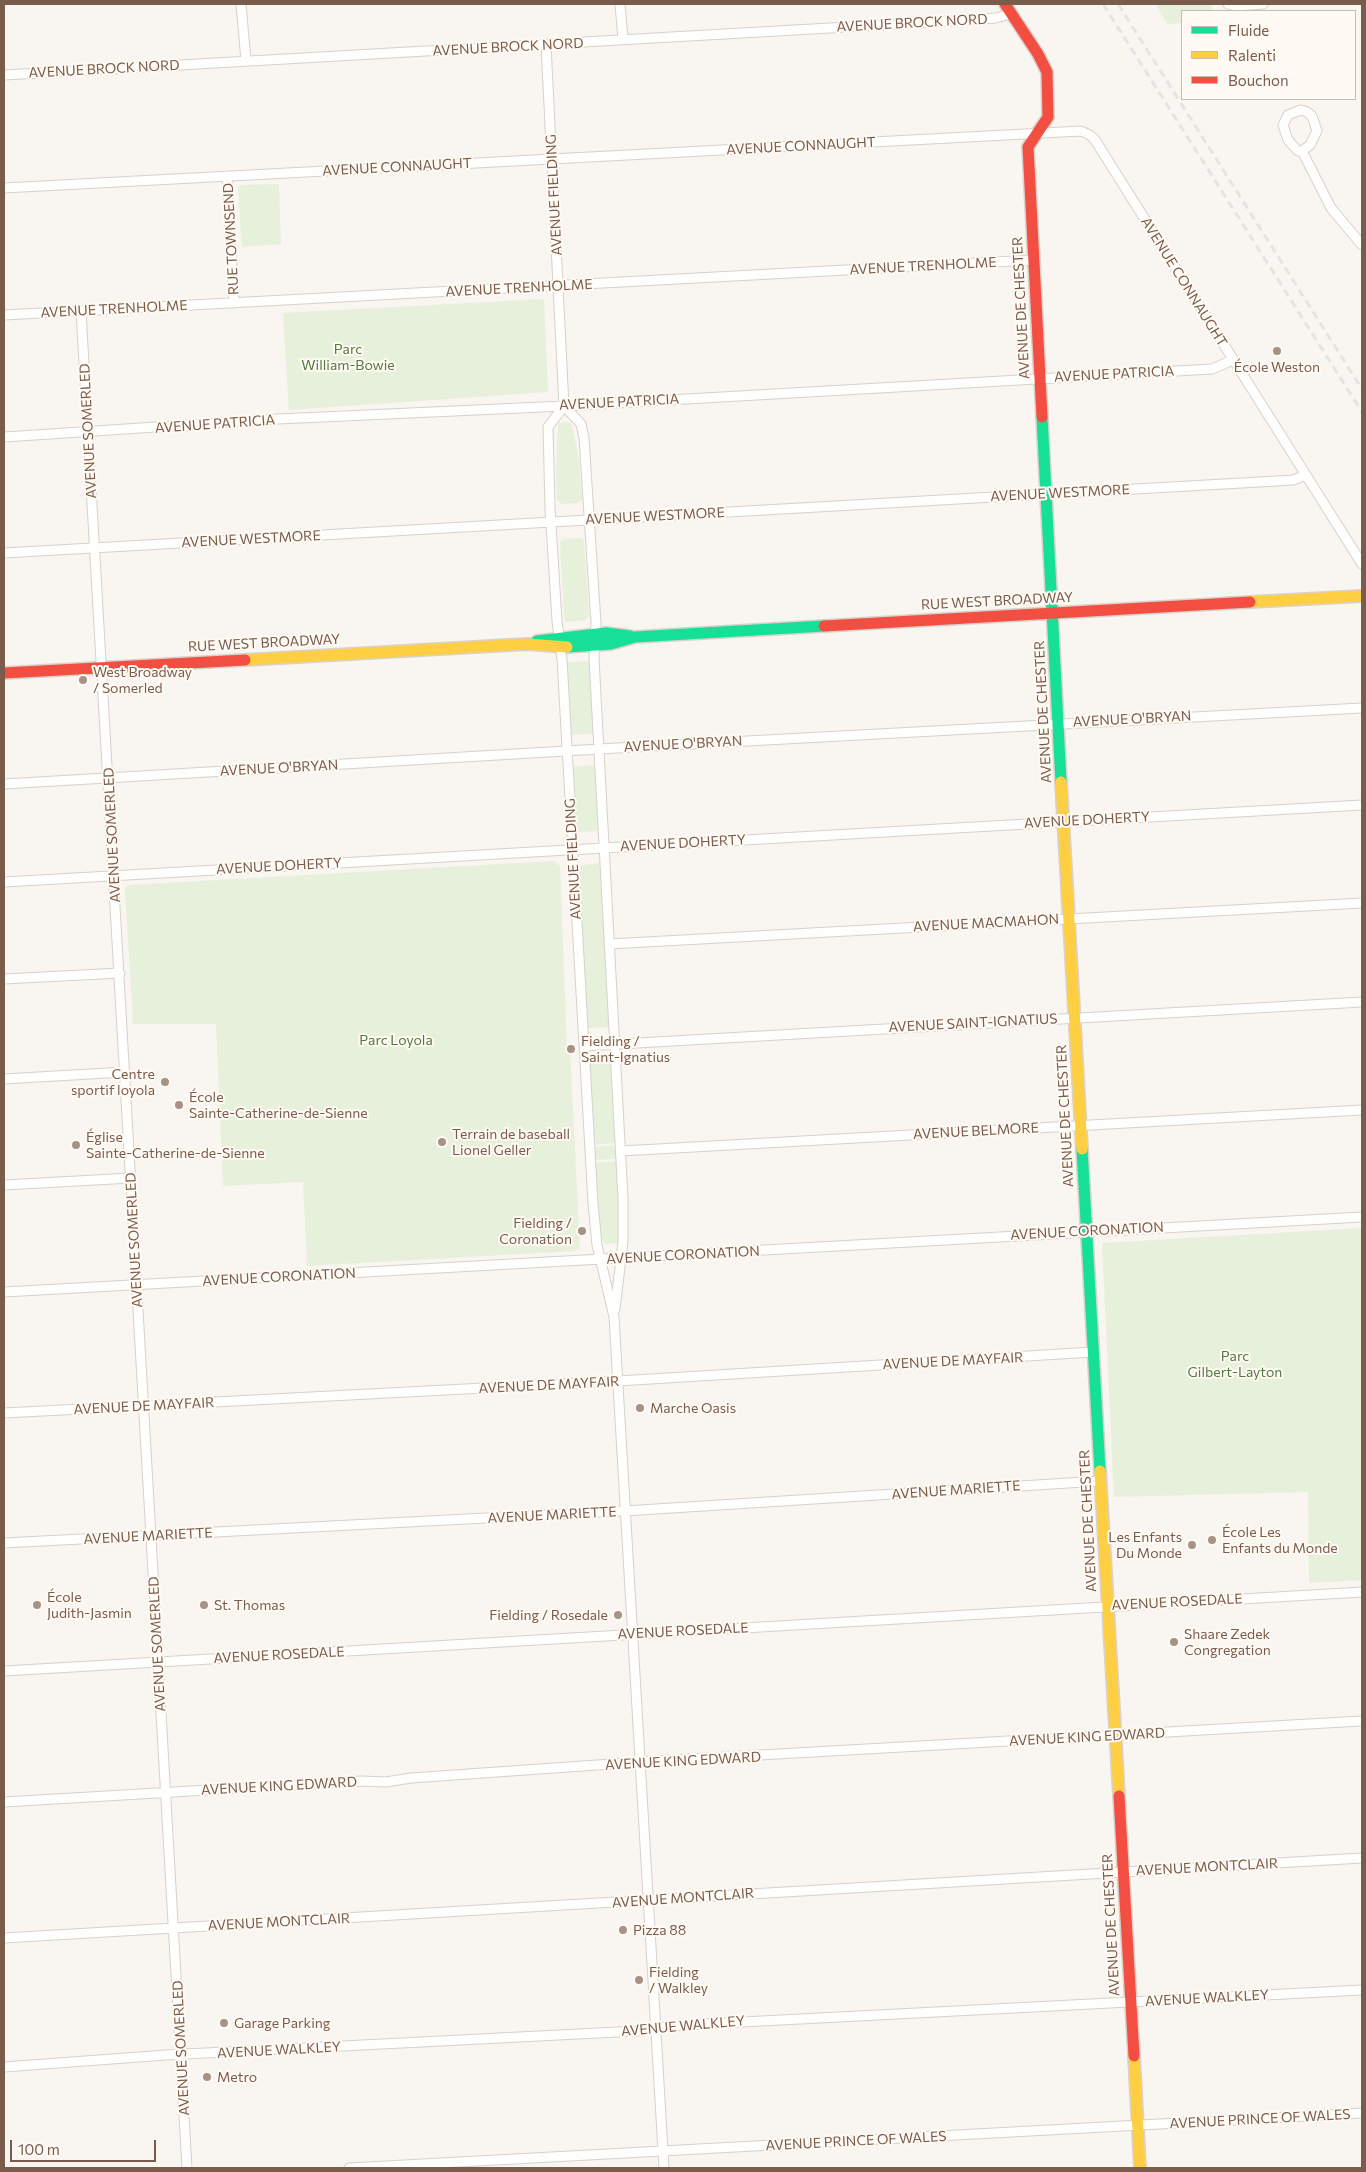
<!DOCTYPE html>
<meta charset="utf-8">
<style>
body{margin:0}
#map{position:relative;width:1366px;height:2172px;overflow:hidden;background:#f9f5f0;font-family:Commissioner,sans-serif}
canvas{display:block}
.frame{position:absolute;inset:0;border:5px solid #7a5c4d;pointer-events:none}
.legend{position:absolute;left:1181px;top:10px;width:175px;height:90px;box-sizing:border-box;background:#fffaf3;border:1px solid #cabbb1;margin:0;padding:6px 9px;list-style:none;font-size:15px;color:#7a5c4d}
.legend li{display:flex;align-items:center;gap:10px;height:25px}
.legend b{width:25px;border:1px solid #cabbb1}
.scale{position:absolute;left:10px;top:2140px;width:146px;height:22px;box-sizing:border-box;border:2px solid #7a5c4d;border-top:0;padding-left:6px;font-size:15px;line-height:18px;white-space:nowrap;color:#7a5c4d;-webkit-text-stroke:4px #fffaf3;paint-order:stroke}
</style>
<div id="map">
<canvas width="1366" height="2172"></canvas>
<div class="frame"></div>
<ul class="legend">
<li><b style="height:6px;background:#16e098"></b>Fluide</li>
<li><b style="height:6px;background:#ffcf43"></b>Ralenti</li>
<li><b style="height:6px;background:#f24e42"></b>Bouchon</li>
</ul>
<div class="scale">100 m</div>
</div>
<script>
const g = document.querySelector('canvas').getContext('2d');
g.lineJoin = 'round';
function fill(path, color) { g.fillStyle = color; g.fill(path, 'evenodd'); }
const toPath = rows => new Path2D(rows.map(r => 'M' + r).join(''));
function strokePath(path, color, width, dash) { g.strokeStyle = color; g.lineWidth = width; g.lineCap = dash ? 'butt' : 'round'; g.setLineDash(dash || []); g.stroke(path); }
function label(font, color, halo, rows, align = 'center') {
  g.font = font + ' Commissioner,sans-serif'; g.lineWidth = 4; g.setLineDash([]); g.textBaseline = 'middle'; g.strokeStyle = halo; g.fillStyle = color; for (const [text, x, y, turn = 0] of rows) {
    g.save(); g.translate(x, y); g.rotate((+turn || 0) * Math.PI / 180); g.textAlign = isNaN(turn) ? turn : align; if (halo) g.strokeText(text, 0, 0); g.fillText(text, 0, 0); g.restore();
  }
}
const green = toPath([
 [1156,4,1211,4,1212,11,1182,11,1182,23,1167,24],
 [279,184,281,244,242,247,238,187,241,185],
 [544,299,548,392,289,410,283,313],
 [571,422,579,459,582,500,578,503,562,504,557,500,556,473,558,425,559,423],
 [579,538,583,539,584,543,589,616,585,620,566,622,564,618,560,542,564,539],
 [590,661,594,731,592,734,572,735,570,733,566,664,567,662],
 [594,765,596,769,599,828,598,831,576,832,572,770,573,767],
 [554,861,560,866,567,1050,570,1050,580,1249,575,1251,307,1266,303,1182,223,1186,216,1024,133,1024,125,888,129,885],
 [600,863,610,1027,588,1028,577,866],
 [611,1062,617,1143,593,1145,588,1066,590,1063],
 [617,1145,618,1159,593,1160,593,1147],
 [618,1161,619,1223,618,1241,616,1243,605,1244,601,1236,597,1205,594,1163],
 [1362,1228,1362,1580,1309,1583,1308,1492,1114,1497,1102,1243]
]);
const street = toPath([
 [241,4,246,61],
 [620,4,623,39],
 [1228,4,1237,6,1263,4],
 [546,45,564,406,581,424,584,438,596,623,594,658,623,1199,623,1242,615,1309],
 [4,75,900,24,996,18,1011,14],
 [1301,110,1307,112,1312,116,1317,131,1310,145,1302,151,1298,151,1288,140,1283,125,1288,115,1301,110],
 [1302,151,1331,208,1362,245],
 [227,176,234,303],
 [4,188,1081,131,1090,135,1095,140,1362,564],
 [81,311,187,2168],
 [4,315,1033,260],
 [564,406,548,427,550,508,557,621,562,659,593,1203,597,1245,614,1317,664,2168],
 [4,437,278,419,564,406,1212,369,1233,360],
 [4,553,1277,481,1293,480,1306,475],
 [4,784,617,748,1362,708],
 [4,882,1362,805],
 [609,944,1362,903],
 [4,979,120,973],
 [584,1046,1362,1002],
 [4,1079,124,1072],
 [621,1151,1362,1110],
 [4,1185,131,1178],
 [4,1292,1362,1217],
 [4,1413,618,1381,1093,1352],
 [4,1543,640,1510,1100,1481],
 [4,1671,1362,1592],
 [4,1802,361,1781,386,1782,411,1778,654,1761,1362,1721],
 [4,1938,1362,1858],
 [4,2067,166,2055,637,2031,684,2025,1362,1990],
 [349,2168,1362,2113]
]);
const fast = toPath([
 [1042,417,1061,782],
 [537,641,606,633,630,636],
 [567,647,611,644,635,637,824,626],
 [1082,1149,1100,1471]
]);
const slow = toPath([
 [1250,602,1362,596],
 [245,660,527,644,567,647],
 [1061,782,1082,1149],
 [1100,1471,1119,1796],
 [1134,2056,1140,2168]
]);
const jam = toPath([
 [1005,4,1038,54,1047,72,1048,117,1028,147,1042,417],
 [824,626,1250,602],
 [4,673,245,660],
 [1119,1796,1134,2056]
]);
const rail = toPath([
 [1103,4,1362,412],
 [1118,4,1362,389]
]);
const markers = [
 [1277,351,5,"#a69286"],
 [83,680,5,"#a69286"],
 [571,1049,5,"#a69286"],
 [165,1082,5,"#a69286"],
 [179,1105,5,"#a69286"],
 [442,1142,5,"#a69286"],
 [76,1145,5,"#a69286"],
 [582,1231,5,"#a69286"],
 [640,1408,5,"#a69286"],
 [1212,1540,5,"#a69286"],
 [1192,1545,5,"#a69286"],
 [37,1605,5,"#a69286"],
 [204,1605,5,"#a69286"],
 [618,1615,5,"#a69286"],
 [1174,1642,5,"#a69286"],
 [623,1930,5,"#a69286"],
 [639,1980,5,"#a69286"],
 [224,2023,5,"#a69286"],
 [207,2077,5,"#a69286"]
];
const streetNames = [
 ["AVENUE BROCK NORD",912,23,-3],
 ["AVENUE BROCK NORD",508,47,-3],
 ["AVENUE BROCK NORD",104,69,-3],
 ["AVENUE CONNAUGHT",801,146,-3],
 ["AVENUE CONNAUGHT",397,167,-3],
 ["AVENUE FIELDING",554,195,-93],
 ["RUE TOWNSEND",231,239,-93],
 ["AVENUE TRENHOLME",923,266,-3],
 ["AVENUE CONNAUGHT",1184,282,58],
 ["AVENUE TRENHOLME",519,288,-3],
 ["AVENUE DE CHESTER",1021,308,-93],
 ["AVENUE TRENHOLME",114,309,-3],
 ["AVENUE PATRICIA",1114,374,-3],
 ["AVENUE PATRICIA",619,402,-3],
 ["AVENUE PATRICIA",215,424,-4],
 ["AVENUE SOMERLED",88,431,-93],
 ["AVENUE WESTMORE",1060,493,-3],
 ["AVENUE WESTMORE",655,516,-3],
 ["AVENUE WESTMORE",251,539,-3],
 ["RUE WEST BROADWAY",997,601,-3],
 ["RUE WEST BROADWAY",264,643,-3],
 ["AVENUE DE CHESTER",1043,712,-93],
 ["AVENUE O'BRYAN",1132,719,-3],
 ["AVENUE O'BRYAN",683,744,-3],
 ["AVENUE O'BRYAN",279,768,-3],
 ["AVENUE DOHERTY",1087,820,-3],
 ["AVENUE SOMERLED",112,835,-93],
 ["AVENUE DOHERTY",683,843,-3],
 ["AVENUE FIELDING",573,859,-93],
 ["AVENUE DOHERTY",279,866,-3],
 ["AVENUE MACMAHON",986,923,-3],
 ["AVENUE SAINT-IGNATIUS",973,1023,-3],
 ["AVENUE DE CHESTER",1065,1116,-93],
 ["AVENUE BELMORE",976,1131,-3],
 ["AVENUE CORONATION",1087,1231,-3],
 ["AVENUE SOMERLED",134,1240,-93],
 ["AVENUE CORONATION",683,1255,-3],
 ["AVENUE CORONATION",279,1277,-3],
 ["AVENUE DE MAYFAIR",953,1361,-3],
 ["AVENUE DE MAYFAIR",549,1385,-3],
 ["AVENUE DE MAYFAIR",144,1406,-3],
 ["AVENUE MARIETTE",956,1490,-4],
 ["AVENUE MARIETTE",552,1515,-3],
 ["AVENUE DE CHESTER",1088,1521,-93],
 ["AVENUE MARIETTE",148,1536,-3],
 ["AVENUE ROSEDALE",1177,1602,-3],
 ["AVENUE ROSEDALE",683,1631,-3],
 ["AVENUE SOMERLED",157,1644,-93],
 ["AVENUE ROSEDALE",279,1655,-3],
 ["AVENUE KING EDWARD",1087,1737,-3],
 ["AVENUE KING EDWARD",683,1761,-3],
 ["AVENUE KING EDWARD",279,1786,-3],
 ["AVENUE MONTCLAIR",1207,1867,-3],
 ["AVENUE MONTCLAIR",683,1898,-4],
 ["AVENUE MONTCLAIR",279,1922,-3],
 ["AVENUE DE CHESTER",1111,1925,-93],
 ["AVENUE WALKLEY",1207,1998,-3],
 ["AVENUE WALKLEY",683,2026,-5],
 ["AVENUE SOMERLED",181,2048,-93],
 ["AVENUE WALKLEY",279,2050,-3],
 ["AVENUE PRINCE OF WALES",1260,2119,-3],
 ["AVENUE PRINCE OF WALES",856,2141,-3]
];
const parkNames = [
 ["Parc",348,349],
 ["William-Bowie",348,365],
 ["Parc Loyola",396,1040],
 ["Parc",1235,1356],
 ["Gilbert-Layton",1235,1372]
];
const poiNames = [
 ["École Weston",1277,367,"center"],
 ["West Broadway",93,672],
 ["/ Somerled",93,688],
 ["Fielding /",581,1041],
 ["Saint-Ignatius",581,1057],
 ["Centre",155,1074,"right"],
 ["sportif loyola",155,1090,"right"],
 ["École",189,1097],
 ["Sainte-Catherine-de-Sienne",189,1113],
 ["Terrain de baseball",452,1134],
 ["Lionel Geller",452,1150],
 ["Église",86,1137],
 ["Sainte-Catherine-de-Sienne",86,1153],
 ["Fielding /",572,1223,"right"],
 ["Coronation",572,1239,"right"],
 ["Marche Oasis",650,1408],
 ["École Les",1222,1532],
 ["Enfants du Monde",1222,1548],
 ["Les Enfants",1182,1537,"right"],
 ["Du Monde",1182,1553,"right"],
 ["École",47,1597],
 ["Judith-Jasmin",47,1613],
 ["St. Thomas",214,1605],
 ["Fielding / Rosedale",608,1615,"right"],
 ["Shaare Zedek",1184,1634],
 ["Congregation",1184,1650],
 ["Pizza 88",633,1930],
 ["Fielding",649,1972],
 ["/ Walkley",649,1988],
 ["Garage Parking",234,2023],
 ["Metro",217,2077]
];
fill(green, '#e7f0db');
strokePath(street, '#d7d1cb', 11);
strokePath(fast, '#d9d2cb', 14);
strokePath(slow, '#d9d2cb', 14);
strokePath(jam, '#d9d2cb', 14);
strokePath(street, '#fefefd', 9);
strokePath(fast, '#16e098', 11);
strokePath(slow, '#ffcf43', 11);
strokePath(jam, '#f24e42', 11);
strokePath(rail, '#e6e3e7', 3, [8, 5]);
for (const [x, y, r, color] of markers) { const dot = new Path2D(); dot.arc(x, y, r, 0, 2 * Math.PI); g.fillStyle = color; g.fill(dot); strokePath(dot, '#fffaf3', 2); }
label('14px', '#7a5c4d', '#fffaf3', streetNames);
label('14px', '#537a41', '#fffaf3', parkNames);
label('14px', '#7a5c4d', '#fffaf3', poiNames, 'left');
</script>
